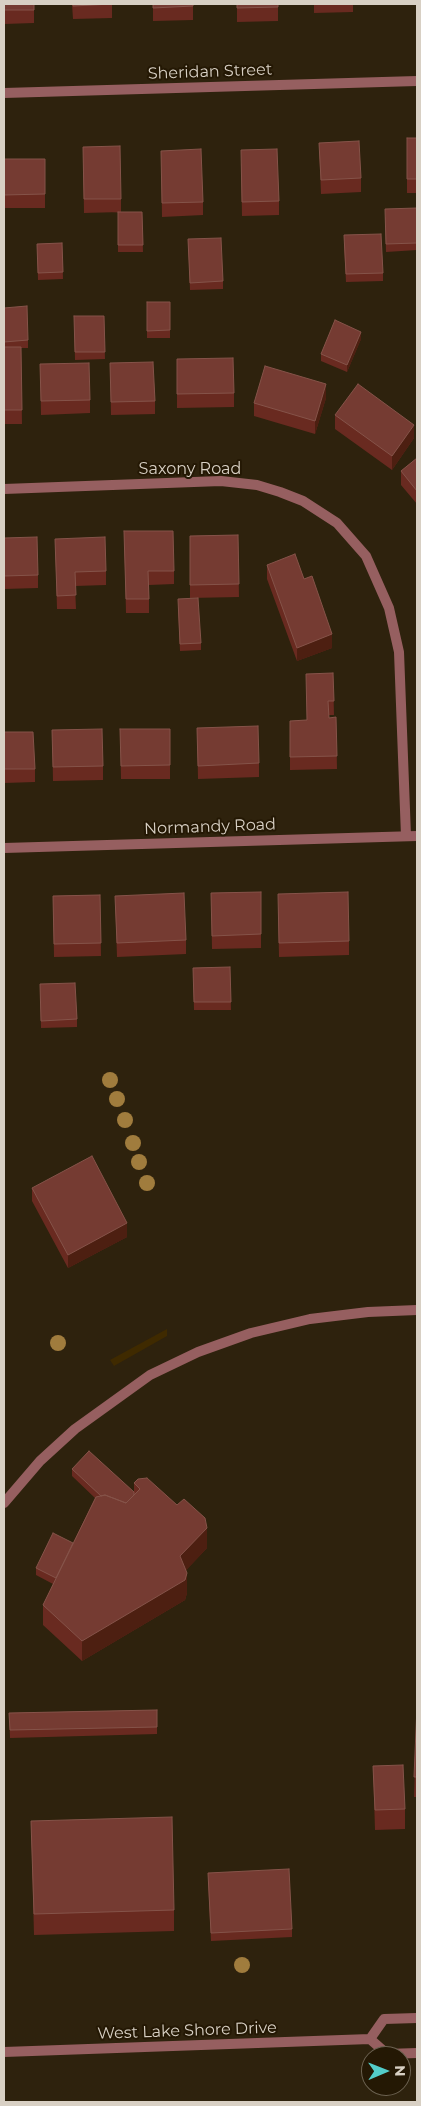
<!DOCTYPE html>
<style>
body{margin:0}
#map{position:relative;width:421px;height:2106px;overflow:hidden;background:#2e220d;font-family:Montserrat,sans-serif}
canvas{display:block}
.frame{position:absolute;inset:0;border:5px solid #d8d0c4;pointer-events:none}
.north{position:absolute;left:361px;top:2046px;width:50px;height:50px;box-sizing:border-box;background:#241804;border:1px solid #6c6251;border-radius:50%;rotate:89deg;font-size:14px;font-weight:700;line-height:20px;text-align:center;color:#d8d0c4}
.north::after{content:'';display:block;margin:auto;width:18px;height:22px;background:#53cdca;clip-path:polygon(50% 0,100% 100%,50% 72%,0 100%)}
</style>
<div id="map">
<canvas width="421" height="2106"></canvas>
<div class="frame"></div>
<div class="north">N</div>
</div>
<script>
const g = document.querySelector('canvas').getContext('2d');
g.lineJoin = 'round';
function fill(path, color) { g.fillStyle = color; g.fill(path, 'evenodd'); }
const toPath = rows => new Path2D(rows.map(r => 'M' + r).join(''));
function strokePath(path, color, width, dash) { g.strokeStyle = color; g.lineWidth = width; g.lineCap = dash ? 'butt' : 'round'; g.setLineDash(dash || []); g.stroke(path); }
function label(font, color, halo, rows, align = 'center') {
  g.font = font + ' Montserrat,sans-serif'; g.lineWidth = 4; g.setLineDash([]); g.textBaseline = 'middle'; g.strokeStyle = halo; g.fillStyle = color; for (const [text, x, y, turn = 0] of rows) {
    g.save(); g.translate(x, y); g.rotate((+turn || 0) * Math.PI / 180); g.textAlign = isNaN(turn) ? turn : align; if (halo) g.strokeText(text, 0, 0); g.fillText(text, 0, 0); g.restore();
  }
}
const green = toPath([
 [167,1329,167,1336,114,1366,110,1360]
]);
const minor = toPath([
 [4,93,417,81],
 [4,489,221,481,257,485,280,492,303,501,337,523,366,556,389,608,399,652,406,836],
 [4,848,417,836],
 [4,1503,40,1461,75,1429,150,1375,198,1352,251,1333,310,1319,368,1312,417,1310]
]);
const tertiary = toPath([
 [370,2039,384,2019,417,2018],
 [4,2052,370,2039,387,2054,417,2053]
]);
const trees = [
 [110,1080],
 [117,1099],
 [125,1120],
 [133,1143],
 [139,1162],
 [147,1183],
 [58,1343],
 [242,1965]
];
const wall = toPath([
 [4,4,34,4,34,23,4,24],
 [72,4,112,4,112,18,73,19],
 [153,4,193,4,193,20,153,21],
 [237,4,278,4,278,21,237,22],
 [314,4,353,4,353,12,314,13],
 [394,4,417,4,417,5,394,5],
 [407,138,417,138,417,193,407,193],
 [319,143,361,178,361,192,321,194],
 [83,147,121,199,121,212,84,213],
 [161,151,203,202,203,215,162,217],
 [4,159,45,159,45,208,4,208],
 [241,163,279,201,279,215,242,216],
 [417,208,417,250,386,252,385,217],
 [118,212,142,212,143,252,118,252],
 [188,239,223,281,223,289,190,290],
 [62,243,63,279,38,280,37,244],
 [344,243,383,273,383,281,346,282],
 [147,302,170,302,170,338,147,338],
 [4,308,28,340,28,348,21,348,22,424,4,424],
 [74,316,104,316,105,359,75,360],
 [361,339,347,372,321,361,321,354],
 [177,359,234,393,234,407,177,408],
 [110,363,155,401,155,414,111,415],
 [40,364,90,400,90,413,41,415],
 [326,398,315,434,254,416,254,403],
 [335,415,414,438,392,470,335,429],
 [417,458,417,504,401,485,401,471],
 [124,531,174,571,174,584,149,585,149,613,126,613],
 [238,535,239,597,190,598,190,536],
 [4,538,38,575,38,588,4,589],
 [55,539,106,571,106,585,75,586,76,609,57,609],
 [267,565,304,579,332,648,297,661,267,579],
 [178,607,201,643,201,650,180,651],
 [333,673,334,715,329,715,329,718,336,717,337,769,290,770,290,721,307,720],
 [197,728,259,763,259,777,198,779],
 [120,729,170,729,170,779,121,779],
 [52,730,103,766,103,780,53,781],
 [4,732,35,769,35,782,4,783],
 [261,892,261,948,212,949,211,893],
 [100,895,101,956,54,957,53,896],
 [115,896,186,940,186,954,117,957],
 [278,907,349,941,349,955,279,957],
 [230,967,231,1010,194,1010,193,968],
 [40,984,77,1019,77,1027,41,1028],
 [32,1188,127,1237,68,1268,32,1201],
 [72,1469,134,1492,134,1483,207,1548,186,1570,187,1593,185,1600,82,1661,43,1625,43,1605,53,1584,36,1575,36,1568,73,1543,95,1498,72,1476],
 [417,1706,417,1797,414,1797],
 [157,1710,157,1734,10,1738,9,1713],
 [373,1766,405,1809,405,1829,375,1830],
 [31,1821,174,1910,174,1931,34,1935],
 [208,1880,292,1929,292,1937,211,1941]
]);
const shadedWall = toPath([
 [361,332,361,339,347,372,347,365],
 [326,384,326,398,315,434,315,421],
 [414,425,414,438,392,470,392,456],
 [332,634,332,648,297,661,297,648],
 [127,1223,127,1237,68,1268,68,1255],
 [207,1528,207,1548,180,1577,180,1556],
 [187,1573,187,1593,185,1600,82,1661,82,1641]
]);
const building = toPath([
 [4,4,34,4,34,10,4,10,4,4],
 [73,4,112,4,73,6,73,4],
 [153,4,193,4,193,6,153,8,153,4],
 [237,4,278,4,278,7,237,8,237,4],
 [407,138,417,138,417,179,407,179,407,138],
 [359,141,361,178,321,180,319,143,359,141],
 [120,146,121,199,84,199,83,147,120,146],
 [201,149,203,202,162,203,161,151,201,149],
 [277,149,279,201,242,202,241,150,277,149],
 [4,159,45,159,45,194,4,195,4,159],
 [417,208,417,243,386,244,385,209,417,208],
 [118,212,142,212,143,245,118,245,118,212],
 [381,234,383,273,346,274,344,235,381,234],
 [221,238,223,281,190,283,188,239,221,238],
 [62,243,63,272,38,273,37,244,62,243],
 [147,302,170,302,170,330,147,331,147,302],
 [27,306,28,340,4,342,4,308,27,306],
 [74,316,104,316,105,352,75,352,74,316],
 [335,320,361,332,347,365,321,354,335,320],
 [4,347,21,347,22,410,4,410,4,347],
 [233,358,234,393,177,394,177,359,233,358],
 [153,362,155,401,111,402,110,363,153,362],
 [89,363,90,400,41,401,40,364,89,363],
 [265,366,326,384,315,421,254,403,265,366],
 [358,384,414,425,392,456,335,415,358,384],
 [417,458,417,491,401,471,417,458],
 [124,531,173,531,174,571,148,571,149,599,126,599,124,531],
 [238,535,239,584,190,585,190,536,238,535],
 [37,537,38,575,4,576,4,538,37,537],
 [105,537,106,571,75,572,76,595,57,596,55,539,105,537],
 [295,554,304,579,312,576,332,634,297,648,267,565,295,554],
 [198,598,201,643,180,644,178,599,198,598],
 [333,673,334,701,328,701,329,718,336,717,337,756,290,757,290,721,307,720,306,674,333,673],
 [258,726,259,763,198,766,197,728,258,726],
 [102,729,103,766,53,767,52,730,102,729],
 [120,729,170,729,170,765,121,766,120,729],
 [4,732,33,732,35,769,4,769,4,732],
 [261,892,261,934,212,936,211,893,261,892],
 [348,892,349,941,279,943,278,894,348,892],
 [184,893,186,940,117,943,115,896,184,893],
 [100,895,101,943,54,944,53,896,100,895],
 [230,967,231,1002,194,1002,193,968,230,967],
 [75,983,77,1019,41,1021,40,984,75,983],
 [92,1156,127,1223,68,1255,32,1188,92,1156],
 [89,1451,134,1492,134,1495,126,1503,105,1495,101,1496,72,1469,89,1451],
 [147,1478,177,1505,184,1499,205,1518,207,1528,180,1556,187,1573,185,1580,82,1641,43,1605,96,1497,105,1495,126,1503,140,1489,134,1483,138,1479,147,1478],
 [53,1533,73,1543,56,1578,36,1568,53,1533],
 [417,1706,417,1777,414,1777,417,1706],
 [157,1710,157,1727,10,1730,9,1713,157,1710],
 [403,1765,405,1809,375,1810,373,1766,403,1765],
 [172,1817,174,1910,34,1914,31,1821,172,1817],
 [289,1869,292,1929,211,1933,208,1873,289,1869]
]);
const streetNames = [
 ["Sheridan Street",210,72,-2],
 ["Saxony Road",190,469],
 ["Normandy Road",210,827,-2],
 ["West Lake Shore Drive",187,2031,-2]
];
fill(green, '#3f2a00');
strokePath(minor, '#965f60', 10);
strokePath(tertiary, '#965f60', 10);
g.fillStyle = '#a07c3d';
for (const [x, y] of trees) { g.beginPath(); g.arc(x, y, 8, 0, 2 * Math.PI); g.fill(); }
fill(wall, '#692a20');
fill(shadedWall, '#4d1f11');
fill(building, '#753b32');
strokePath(building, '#855349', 1);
label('16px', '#d8d0c4', '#241804', streetNames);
</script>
